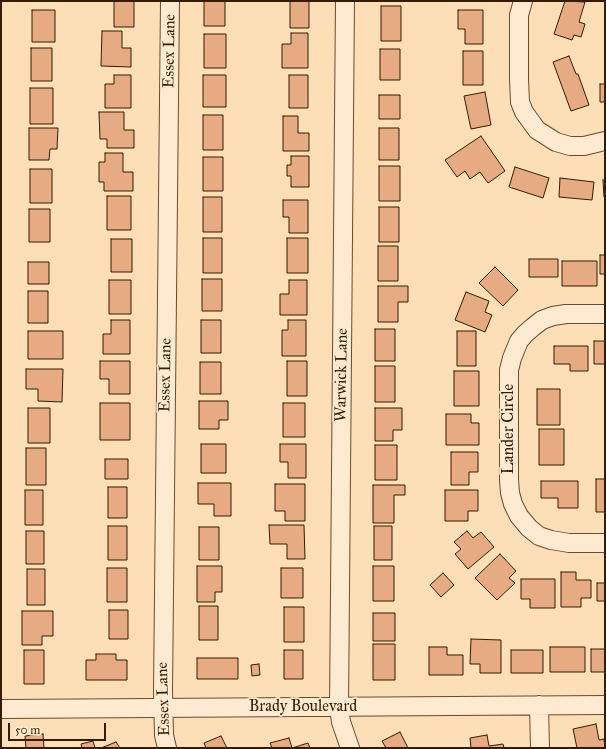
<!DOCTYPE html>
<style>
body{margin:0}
#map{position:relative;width:606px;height:749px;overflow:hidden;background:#fddfb7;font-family:"IM FELL Great Primer",serif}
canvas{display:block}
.frame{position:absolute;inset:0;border:2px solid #341c01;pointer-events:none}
.scale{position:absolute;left:8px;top:723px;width:98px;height:18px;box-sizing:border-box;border:2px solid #341c01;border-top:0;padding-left:5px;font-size:12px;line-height:14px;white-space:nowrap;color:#341c01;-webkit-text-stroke:3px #feead0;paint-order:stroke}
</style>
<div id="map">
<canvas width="606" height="749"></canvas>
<div class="frame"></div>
<div class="scale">50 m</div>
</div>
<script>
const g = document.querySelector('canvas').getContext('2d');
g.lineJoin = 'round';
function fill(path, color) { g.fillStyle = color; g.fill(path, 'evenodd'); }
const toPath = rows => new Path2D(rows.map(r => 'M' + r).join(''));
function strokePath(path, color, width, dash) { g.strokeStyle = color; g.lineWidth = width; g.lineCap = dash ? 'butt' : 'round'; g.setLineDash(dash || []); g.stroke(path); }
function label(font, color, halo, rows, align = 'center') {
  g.font = font + ' "IM FELL Great Primer",serif'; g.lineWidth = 3.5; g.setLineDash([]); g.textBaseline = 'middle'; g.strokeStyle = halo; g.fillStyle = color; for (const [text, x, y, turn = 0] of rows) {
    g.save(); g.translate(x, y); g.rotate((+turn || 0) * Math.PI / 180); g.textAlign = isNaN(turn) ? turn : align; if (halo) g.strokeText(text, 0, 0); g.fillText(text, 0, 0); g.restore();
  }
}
const building = toPath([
 [114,1,134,1,134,27,114,27,114,1],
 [204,1,225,1,225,26,204,26,204,1],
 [290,1,309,1,309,28,290,28,290,1],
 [565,1,585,2,579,22,585,24,581,37,574,35,572,40,554,34,565,1],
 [381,6,401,6,401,41,381,41,381,6],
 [32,10,55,10,55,42,32,42,32,10],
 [458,10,483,10,483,44,465,44,465,29,458,29,458,10],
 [102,31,122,31,122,48,131,48,131,67,101,66,102,31],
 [291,33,308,33,308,68,282,68,282,44,291,44,291,33],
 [204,34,226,34,226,68,204,68,204,34],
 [31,48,52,48,52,81,31,81,31,48],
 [380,49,400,49,400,80,380,80,380,49],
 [463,51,483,51,483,85,463,85,463,51],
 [569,56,576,74,578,74,589,105,571,111,553,62,569,56],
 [114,75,131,75,131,108,105,108,105,84,114,84,114,75],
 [203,75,226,75,226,107,203,107,203,75],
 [289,75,308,75,308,108,289,108,289,75],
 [600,84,605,84,605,102,600,102,600,84],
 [30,88,53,88,53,124,30,124,30,88],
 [485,92,491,125,471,129,464,96,485,92],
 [379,95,400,95,400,119,379,119,379,95],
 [99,112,124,112,124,130,134,130,134,148,107,148,107,139,100,139,99,112],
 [203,115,223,115,223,150,203,150,203,115],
 [283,116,298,116,298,133,309,133,309,151,283,151,283,116],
 [29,128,58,128,57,149,50,149,49,160,29,160,29,128],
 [379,128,399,128,399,160,379,160,379,128],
 [481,136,505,171,488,183,480,172,470,179,465,171,457,177,445,160,481,136],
 [105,153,123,153,123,172,133,172,133,191,104,191,104,182,99,182,99,162,105,162,105,153],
 [291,156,309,156,309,187,291,187,291,176,287,176,287,165,291,165,291,156],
 [203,157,223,157,223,191,203,191,203,157],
 [379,166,400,166,400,201,379,201,379,166],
 [515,167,549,178,543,198,509,187,515,167],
 [30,169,52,169,52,203,30,203,30,169],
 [560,178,594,182,592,200,559,197,560,178],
 [603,180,605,180,605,197,604,197,603,180],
 [107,196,131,196,131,230,107,230,107,196],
 [203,197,222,197,222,232,203,232,203,197],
 [283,200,308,200,308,233,289,233,289,217,283,217,283,200],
 [379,207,399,207,399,242,379,242,379,207],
 [29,209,50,209,50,242,29,242,29,209],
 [203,238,222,238,222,273,203,273,203,238],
 [287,238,308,238,308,273,287,273,287,238],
 [111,239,132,239,132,272,111,272,111,239],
 [378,246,398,246,398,281,378,281,378,246],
 [600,255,605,255,605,274,600,274,600,255],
 [529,259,558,259,558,277,529,277,529,259],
 [562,261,597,261,597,286,562,286,562,261],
 [28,262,49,262,49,284,28,284,28,262],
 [495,267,518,290,503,306,479,283,495,267],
 [202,279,222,279,222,311,202,311,202,279],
 [109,280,131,280,131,314,109,314,109,280],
 [289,280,307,280,307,315,280,315,280,294,289,294,289,280],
 [378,286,408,286,408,302,398,302,398,322,378,322,378,286],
 [28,291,48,291,48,323,28,323,28,291],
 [466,292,489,301,485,312,492,315,485,332,455,320,466,292],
 [111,320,130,320,130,354,103,354,103,334,111,334,111,320],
 [201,320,221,320,221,353,201,353,201,320],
 [288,320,306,320,306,356,282,356,282,330,288,330,288,320],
 [375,329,395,329,395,361,375,361,375,329],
 [28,331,63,331,63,359,28,359,28,331],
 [457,331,476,331,476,366,457,366,457,331],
 [594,341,605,341,605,364,594,364,594,341],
 [554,346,588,346,588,371,570,371,570,364,554,364,554,346],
 [100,361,130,361,130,394,109,394,109,379,100,379,100,361],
 [287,361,307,361,307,396,287,396,287,361],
 [200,362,221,362,221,394,200,394,200,362],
 [375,366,395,366,395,402,375,402,375,366],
 [26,369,63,369,62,402,38,401,38,389,26,389,26,369],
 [454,371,479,371,479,406,454,406,454,371],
 [537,389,560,389,560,425,537,425,537,389],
 [199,401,228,401,228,420,219,420,219,429,199,429,199,401],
 [100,403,130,403,130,440,100,440,100,403],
 [283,403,305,403,305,437,283,437,283,403],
 [28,408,50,408,50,443,28,443,28,408],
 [375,408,402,408,402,430,393,430,393,441,375,441,375,408],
 [446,414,471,414,471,423,479,423,479,445,446,445,446,414],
 [539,429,564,429,564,465,539,465,539,429],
 [201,444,226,444,226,473,201,473,201,444],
 [280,444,306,444,306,478,288,478,288,462,280,462,280,444],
 [375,445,397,445,397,480,375,480,375,445],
 [26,448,46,448,46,485,26,485,26,448],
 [451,452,478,452,478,472,469,472,469,485,451,485,451,452],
 [105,459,128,459,128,479,105,479,105,459],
 [596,479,605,479,605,512,596,512,596,479],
 [541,481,578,481,578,508,558,508,558,498,541,498,541,481],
 [198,483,231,483,231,516,214,516,214,504,198,504,198,483],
 [275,484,305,484,305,521,285,521,285,511,275,511,275,484],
 [373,485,405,485,405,495,394,495,394,523,373,523,373,485],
 [108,487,127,487,127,518,108,518,108,487],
 [25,490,43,490,43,525,25,525,25,490],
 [445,490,478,490,478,511,468,511,468,521,445,521,445,490],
 [269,525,304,525,305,559,287,559,287,544,270,544,269,525],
 [108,526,127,526,127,560,108,560,108,526],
 [374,526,392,526,392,560,374,560,374,526],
 [199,527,219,527,219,560,199,560,199,527],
 [26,531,44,531,44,564,26,564,26,531],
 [467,531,473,538,481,532,494,547,468,569,455,554,461,549,454,542,467,531],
 [500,554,516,571,509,578,515,583,497,600,475,578,500,554],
 [197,566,222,566,222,592,215,592,215,602,197,602,197,566],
 [373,566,394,566,394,601,373,601,373,566],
 [107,568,127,568,127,602,107,602,107,568],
 [281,568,303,568,303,598,281,598,281,568],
 [27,569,45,569,45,605,27,605,27,569],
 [561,572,576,572,576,580,591,580,591,598,581,598,581,607,561,607,561,572],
 [443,573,454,585,441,597,430,585,443,573],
 [521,579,555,579,555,608,530,608,530,599,521,599,521,579],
 [597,583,605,583,605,601,597,601,597,583],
 [199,606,218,606,218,640,199,640,199,606],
 [284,607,304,607,304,642,284,642,284,607],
 [109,610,128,610,128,639,109,639,109,610],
 [22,611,53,611,53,636,42,636,42,645,22,645,22,611],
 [373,613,395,613,395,641,373,641,373,613],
 [471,639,501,640,501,673,480,673,480,664,470,664,471,639],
 [373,644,395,644,395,680,373,680,373,644],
 [429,647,447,647,447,655,463,655,463,675,429,675,429,647],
 [550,647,585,647,585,672,550,672,550,647],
 [591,649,605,649,605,672,591,672,591,649],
 [24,650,44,650,44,684,24,684,24,650],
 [284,650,303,650,303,679,284,679,284,650],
 [511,650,543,650,543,673,511,673,511,650],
 [96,654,116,654,116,660,127,660,127,680,86,680,86,660,96,660,96,654],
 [197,658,238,658,238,679,197,679,197,658],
 [259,664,260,675,252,676,251,665,259,664],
 [596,724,599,740,604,739,605,748,577,748,573,729,596,724],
 [400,732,408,748,386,748,382,741,400,732],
 [43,734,44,748,26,748,25,736,43,734],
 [487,735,489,746,503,744,504,748,471,748,470,738,487,735],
 [221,736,227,748,206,748,204,743,221,736],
 [289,738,292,748,308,743,310,748,272,748,270,743,289,738],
 [93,741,95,748,82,748,81,744,93,741],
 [116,742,120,748,101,748,116,742]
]);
const minor = toPath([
 [345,1,339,707,341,722,350,748],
 [523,1,519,15,519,79,520,102,524,112,537,130,556,142,570,146,584,146,605,141],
 [605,314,566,314,553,316,542,320,533,327,525,334,519,341,512,358,509,370,509,480,510,493,513,504,519,516,529,528,539,536,551,540,569,543,605,543],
 [539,705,540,748],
 [1,709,605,705],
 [167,748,164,735,163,691,170,1]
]);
const streetNames = [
 ["Essex Lane",170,51,-89],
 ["Essex Lane",166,375,-89],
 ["Warwick Lane",342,375,-89],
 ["Lander Circle",509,429,-90],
 ["Essex Lane",164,699,-92],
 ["Brady Boulevard",303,707]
];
fill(building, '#e6ab82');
strokePath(building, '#341c01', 1);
strokePath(minor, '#664d2e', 20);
strokePath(minor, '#feead0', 18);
label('16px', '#341c01', '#feead0', streetNames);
</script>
